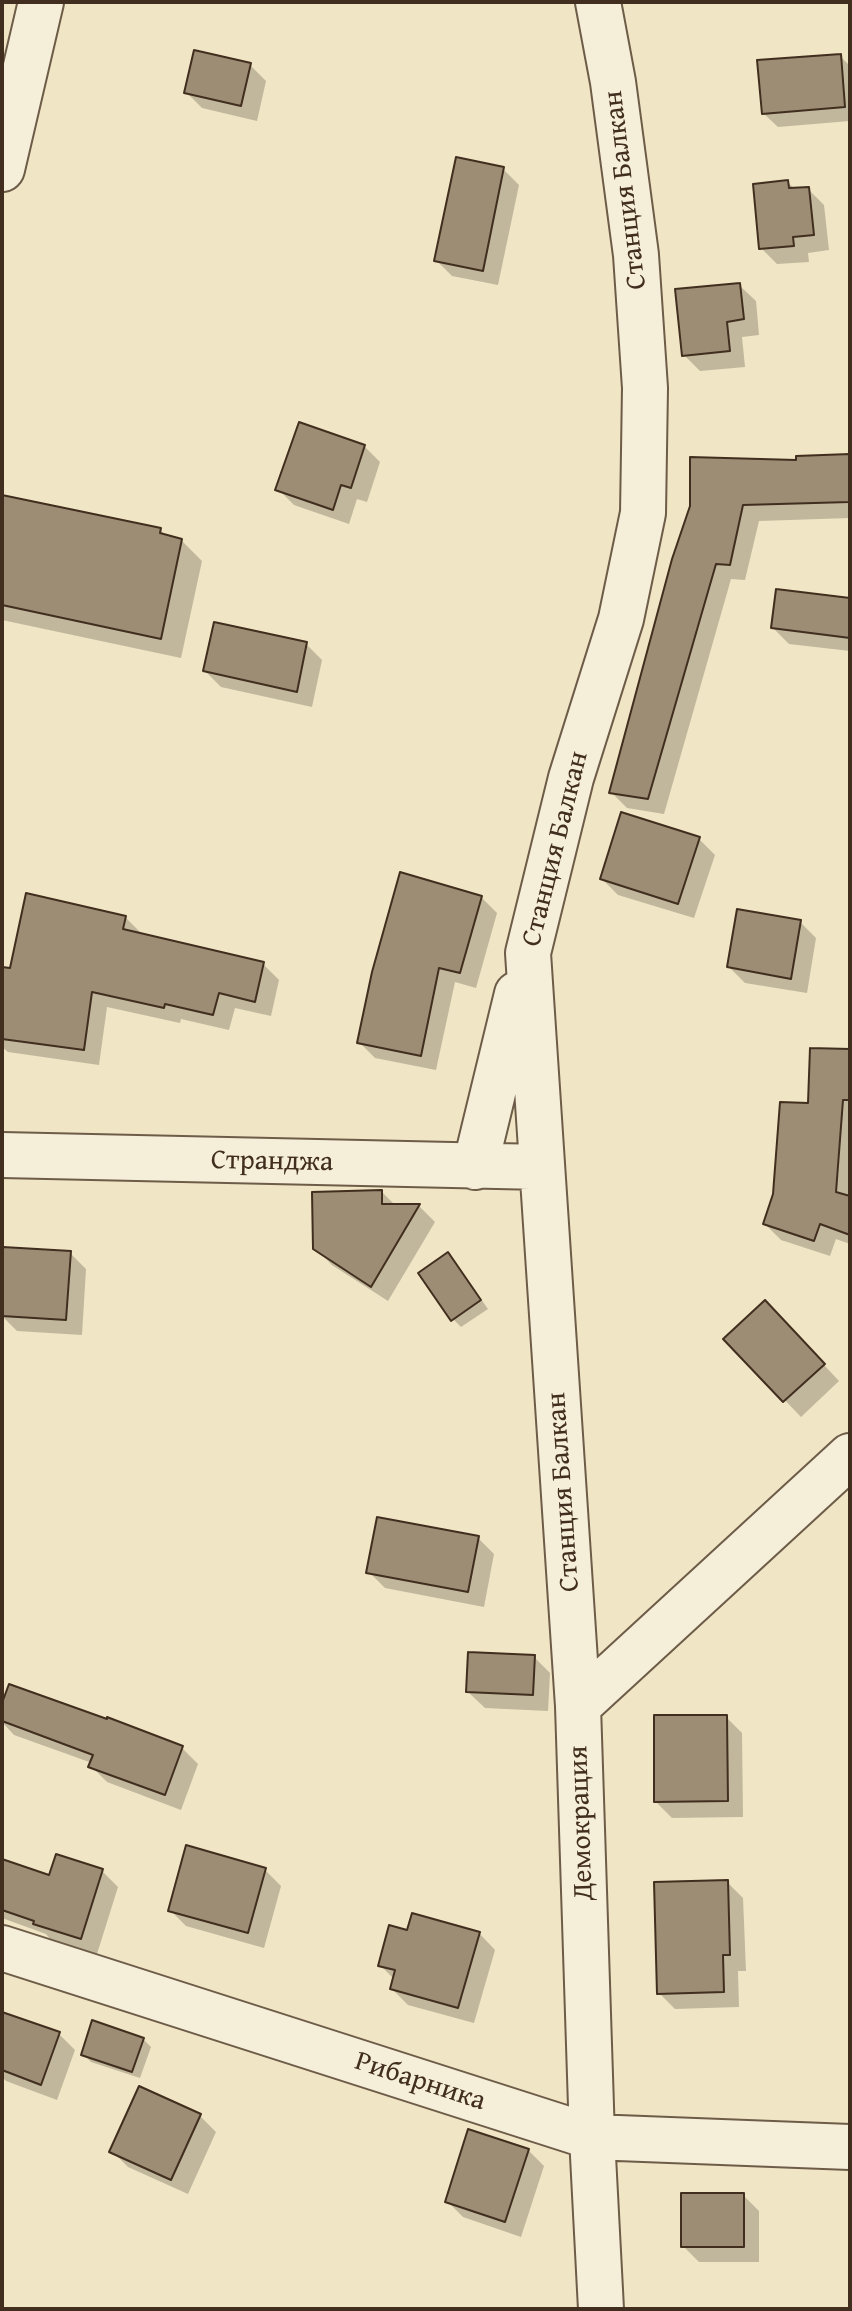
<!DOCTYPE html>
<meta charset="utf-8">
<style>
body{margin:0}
#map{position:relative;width:852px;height:2311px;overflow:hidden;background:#f0e5c4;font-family:"Gentium Book Plus",serif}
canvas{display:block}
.frame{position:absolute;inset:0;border:4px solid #412e1e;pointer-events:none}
</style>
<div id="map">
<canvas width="852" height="2311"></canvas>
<div class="frame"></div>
</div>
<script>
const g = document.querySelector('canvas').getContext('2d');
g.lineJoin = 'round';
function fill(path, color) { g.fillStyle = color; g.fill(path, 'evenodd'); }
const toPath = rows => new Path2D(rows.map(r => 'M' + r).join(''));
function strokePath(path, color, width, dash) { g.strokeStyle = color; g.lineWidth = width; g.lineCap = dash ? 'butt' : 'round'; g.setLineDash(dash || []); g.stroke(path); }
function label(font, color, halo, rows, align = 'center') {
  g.font = font + ' "Gentium Book Plus",serif'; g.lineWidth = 7; g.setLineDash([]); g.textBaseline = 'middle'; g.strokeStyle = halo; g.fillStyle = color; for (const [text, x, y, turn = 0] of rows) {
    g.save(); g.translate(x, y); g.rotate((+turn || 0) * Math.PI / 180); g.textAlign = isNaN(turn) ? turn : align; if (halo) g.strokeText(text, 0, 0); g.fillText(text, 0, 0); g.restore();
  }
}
const shadow = toPath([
 [840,56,850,66,850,121,778,127,763,113],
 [250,65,266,81,257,121,202,108,186,92],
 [503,169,519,185,498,285,452,276,436,260],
 [788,182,795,190,808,189,824,205,829,250,808,253,809,262,777,264,761,248],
 [739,285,756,301,759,335,742,337,745,367,700,371,684,355],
 [364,446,380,462,367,502,357,499,349,524,294,505,278,489],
 [850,456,850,518,759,521,745,580,731,579,664,814,627,808,611,792,692,506,798,462],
 [2,497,160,530,167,537,181,540,202,561,181,658,2,620],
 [850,600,850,651,789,644,773,628],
 [306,644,322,660,312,707,221,687,205,671],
 [699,839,715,855,694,918,618,895,602,879],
 [481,897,497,913,476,988,455,982,436,1070,375,1058,359,1042],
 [125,917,141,933,263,964,279,980,271,1016,235,1008,229,1030,181,1019,180,1023,107,1007,99,1065,8,1052,2,1047,2,968,11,970],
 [800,922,816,938,807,993,745,983,729,967],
 [850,1051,850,1244,836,1239,830,1256,781,1240,765,1224,810,1106],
 [382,1192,396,1206,419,1206,435,1222,388,1301,332,1265,315,1248],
 [5,1249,70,1253,86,1269,82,1335,17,1331,2,1316],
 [448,1254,455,1262,488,1309,461,1327,453,1319],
 [781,1319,839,1381,801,1417,726,1339],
 [478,1538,494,1554,484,1607,385,1588,369,1572],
 [534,1657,550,1673,548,1711,485,1708,468,1692],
 [2,1709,182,1748,198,1764,181,1810,107,1782,91,1766,92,1763,14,1735,2,1722],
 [726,1717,742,1733,743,1817,672,1818,656,1802],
 [2,1861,50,1878,102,1871,118,1887,97,1954,51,1940,46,1934,2,1918],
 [265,1870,281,1886,264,1948,186,1926,170,1910],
 [727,1882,743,1898,746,1971,738,1971,739,2007,675,2009,659,1993],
 [408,1933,479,1933,495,1950,474,2023,408,2005,392,1989,395,1980,380,1965],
 [8,2016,59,2034,75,2050,57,2100,6,2081,2,2077,2,2031],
 [143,2039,151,2047,140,2078,91,2062,83,2054],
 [200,2116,216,2132,188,2194,128,2167,112,2151],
 [528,2150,544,2166,521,2237,463,2217,447,2201],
 [743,2195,759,2211,759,2262,699,2262,683,2246]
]);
const building = toPath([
 [194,50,251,63,241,106,184,93,194,50],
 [841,54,845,107,762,114,757,60,841,54],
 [456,157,504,167,483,271,434,261,456,157],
 [788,180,789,188,809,187,814,235,793,237,794,246,759,249,753,184,788,180],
 [740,283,744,319,727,322,730,351,682,356,675,289,740,283],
 [299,422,365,445,351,488,341,485,333,510,275,490,299,422],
 [850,454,850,502,743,505,730,565,716,564,648,799,609,793,672,559,690,506,690,457,796,460,796,456,850,454],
 [2,495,161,528,160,533,182,539,161,639,2,605,2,495],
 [776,589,850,598,850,638,771,628,776,589],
 [214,622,307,642,297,692,203,671,214,622],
 [621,812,700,837,678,904,600,879,621,812],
 [400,872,482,896,460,973,439,968,421,1056,357,1043,372,972,400,872],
 [26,893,126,916,123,929,264,962,255,1002,219,993,213,1015,165,1004,164,1008,92,992,84,1050,2,1039,2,967,10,968,26,893],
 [737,909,801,920,791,979,727,967,737,909],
 [810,1048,850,1049,850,1100,843,1100,836,1192,850,1196,850,1235,820,1224,814,1241,763,1224,773,1194,780,1102,808,1103,810,1048],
 [382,1190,382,1204,420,1204,371,1287,313,1249,312,1192,382,1190],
 [3,1247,71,1251,66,1320,2,1316,3,1247],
 [448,1252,481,1300,451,1321,418,1273,448,1252],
 [765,1300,825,1364,783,1402,723,1339,765,1300],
 [377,1517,479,1536,468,1592,366,1573,377,1517],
 [468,1652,535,1655,533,1695,466,1692,468,1652],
 [9,1684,107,1719,107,1717,183,1746,165,1795,88,1767,93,1755,2,1721,2,1703,9,1684],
 [654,1715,727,1715,728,1801,654,1802,654,1715],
 [186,1845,266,1868,248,1933,168,1911,186,1845],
 [56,1854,103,1869,81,1939,33,1924,34,1921,2,1910,2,1859,49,1875,56,1854],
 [728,1880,730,1955,723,1955,724,1992,657,1994,654,1882,728,1880],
 [412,1913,480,1932,458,2008,390,1989,395,1970,378,1966,389,1925,407,1930,412,1913],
 [2,2012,60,2032,41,2085,2,2070,2,2012],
 [92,2020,144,2038,132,2072,81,2055,92,2020],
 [139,2086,201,2114,171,2180,109,2152,139,2086],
 [468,2129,529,2149,505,2222,445,2202,468,2129],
 [681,2193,744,2193,744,2247,681,2247,681,2193]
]);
const minor = toPath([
 [598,2,613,82,636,255,645,388,643,513,621,619,571,778,528,953,578,1706,592,2137,601,2309],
 [2,169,41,2],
 [2,1155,542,1167],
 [475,1167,517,994],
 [578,1706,850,1456],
 [2,1948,592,2137,850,2147]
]);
const streetNames = [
 ["Станция Балкан",626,190,-97],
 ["Станция Балкан",556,849,-76],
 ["Странджа",272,1162,1],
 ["Станция Балкан",564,1492,-94],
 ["Демокрация",582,1823,-92],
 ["Рибарника",420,2082,18]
];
fill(shadow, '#0003');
fill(building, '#9c8d74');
strokePath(building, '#412e1e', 2);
strokePath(minor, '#6d5c48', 48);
strokePath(minor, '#f5eed9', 44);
label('28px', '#412e1e', '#f5eed9', streetNames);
</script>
